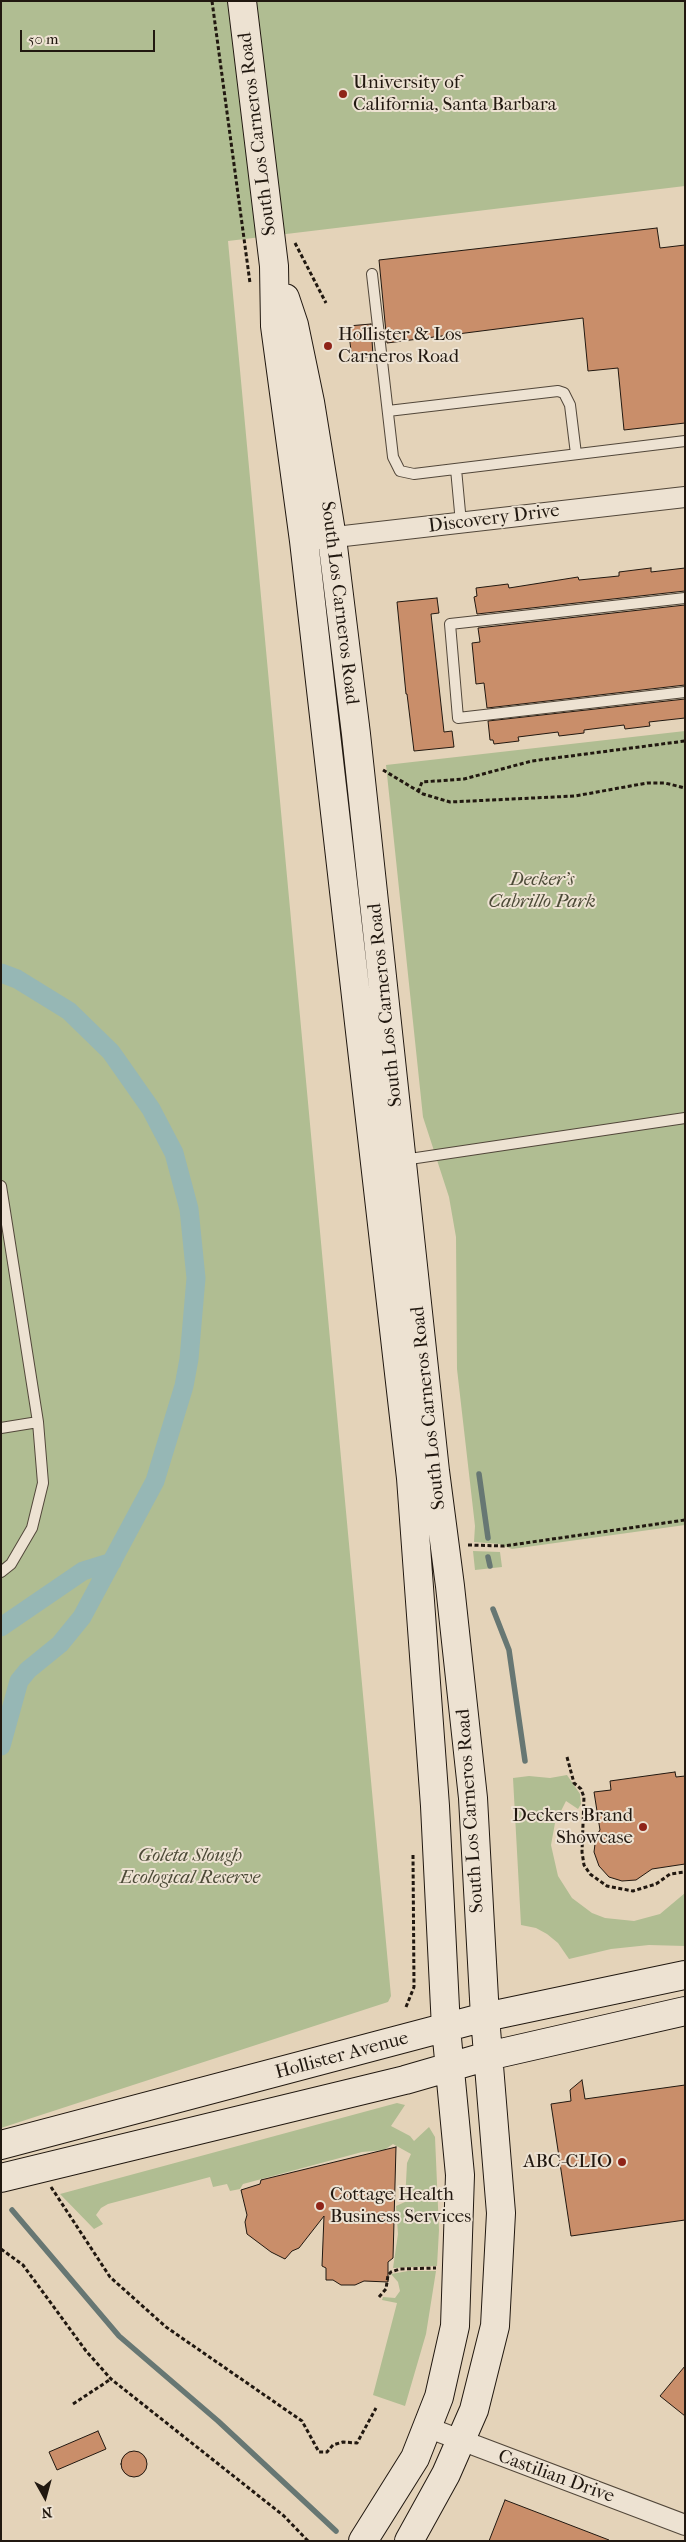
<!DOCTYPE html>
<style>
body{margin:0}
#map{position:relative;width:686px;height:2542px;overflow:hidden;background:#e4d3b9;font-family:"IM FELL French Canon",serif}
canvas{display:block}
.frame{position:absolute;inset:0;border:2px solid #211810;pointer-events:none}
.north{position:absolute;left:20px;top:2472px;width:50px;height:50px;-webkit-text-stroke:4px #ede2d2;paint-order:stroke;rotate:173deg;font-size:14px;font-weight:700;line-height:20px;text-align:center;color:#211810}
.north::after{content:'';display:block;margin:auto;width:18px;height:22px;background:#211810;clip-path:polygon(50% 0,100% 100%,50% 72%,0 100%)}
.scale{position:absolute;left:20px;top:30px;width:135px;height:22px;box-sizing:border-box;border:2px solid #211810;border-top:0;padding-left:6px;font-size:15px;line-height:18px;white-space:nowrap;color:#211810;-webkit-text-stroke:4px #ede2d2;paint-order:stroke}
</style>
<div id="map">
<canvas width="686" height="2542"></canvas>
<div class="frame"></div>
<div class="north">N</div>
<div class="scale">50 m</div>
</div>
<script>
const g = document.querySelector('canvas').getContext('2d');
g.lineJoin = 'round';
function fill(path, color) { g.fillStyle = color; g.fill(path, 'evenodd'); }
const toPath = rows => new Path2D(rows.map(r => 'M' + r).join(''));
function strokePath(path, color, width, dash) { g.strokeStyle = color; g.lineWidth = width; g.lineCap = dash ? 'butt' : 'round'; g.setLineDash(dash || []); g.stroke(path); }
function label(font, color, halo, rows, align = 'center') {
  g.font = font + ' "IM FELL French Canon",serif'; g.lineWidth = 4; g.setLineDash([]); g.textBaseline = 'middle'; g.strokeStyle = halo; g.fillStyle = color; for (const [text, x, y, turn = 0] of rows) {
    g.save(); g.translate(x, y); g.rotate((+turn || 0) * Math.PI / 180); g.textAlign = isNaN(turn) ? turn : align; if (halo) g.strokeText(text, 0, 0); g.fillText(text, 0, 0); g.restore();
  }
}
const green = toPath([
 [1,1,685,1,685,186,228,241,391,1996,388,2002,1,2128],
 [685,731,685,1525,512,1549,499,1544,474,1542,475,1526,457,1369,456,1237,449,1197,423,1117,386,765],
 [473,1551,500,1552,502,1567,475,1570],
 [567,1775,580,1794,581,1804,578,1809,566,1801,555,1823,551,1845,558,1876,572,1898,592,1913,605,1918,634,1921,660,1914,685,1893,685,1946,649,1945,611,1949,569,1959,558,1943,547,1934,536,1928,521,1925,513,1778,529,1776,550,1778],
 [397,2103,405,2105,391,2126,410,2136,414,2141,429,2127,435,2137,439,2230,437,2266,393,2268,398,2234,396,2206,405,2202,407,2163,411,2154,393,2144,384,2150,362,2152,243,2184,240,2189,230,2191,227,2184,213,2187,210,2177,108,2204,101,2208,96,2215,103,2224,94,2229,60,2194],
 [408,2271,436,2271,426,2334,405,2406,373,2395,397,2303,382,2300,383,2297,395,2298,400,2291,398,2282,391,2274]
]);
const stream = toPath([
 [479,1474,488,1538],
 [488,1557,490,1566],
 [493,1609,509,1650,525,1761],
 [12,2210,119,2336,218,2421,336,2531]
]);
const canal = toPath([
 [1,973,17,979,69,1011,111,1052,151,1109,174,1153,189,1209,196,1278,189,1359,184,1386,155,1481,82,1617,60,1644,28,1670,19,1681,1,1746],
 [1,1627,83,1571,112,1562]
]);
const building = toPath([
 [657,228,660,248,685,245,685,423,624,430,618,368,588,371,583,318,387,343,379,260,657,228],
 [371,324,373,356,352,359,348,326,371,324],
 [651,568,651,572,685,568,685,591,477,614,474,597,477,596,476,588,508,584,509,588,578,577,579,580,619,576,619,572,651,568],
 [437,598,439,613,431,614,444,732,452,731,454,747,414,751,407,694,406,694,397,602,437,598],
 [685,605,685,685,487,708,484,683,476,684,472,643,480,642,478,628,685,605],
 [685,699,685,718,649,722,650,726,625,729,624,725,584,730,584,733,559,736,558,732,518,737,519,741,494,744,493,740,490,740,488,721,685,699],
 [675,1772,676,1777,685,1776,685,1864,652,1869,636,1880,622,1881,609,1877,599,1866,594,1852,596,1836,600,1830,594,1792,611,1790,610,1781,675,1772],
 [582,2080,585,2099,685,2085,685,2220,571,2236,551,2104,571,2101,570,2090,582,2080],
 [396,2147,393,2258,388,2262,388,2282,364,2281,355,2285,341,2285,333,2280,326,2280,326,2268,322,2266,324,2216,299,2248,292,2251,285,2259,271,2252,247,2234,245,2222,247,2215,241,2190,260,2184,261,2180,396,2147],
 [685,2366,685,2416,660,2396,685,2366],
 [98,2431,106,2449,57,2470,49,2452,98,2431],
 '121 2464a13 13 0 1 1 26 0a13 13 0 1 1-26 0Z',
 [505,2500,609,2540,609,2541,489,2541,505,2500]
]);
const path = toPath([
 [212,1,250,283],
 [295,243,326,303],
 [383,770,423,794,450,802,575,796,647,783,665,783,685,788],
 [418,792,422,782,464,779,532,761,685,741],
 [468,1545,504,1546,685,1520],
 [567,1757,574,1783,581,1789,584,1797,582,1852,584,1865,590,1874,607,1886,633,1891,656,1884,670,1874,685,1872],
 [406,2007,414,1987,413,1855],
 [51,2187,110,2277,166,2327,302,2421,319,2452,327,2452,333,2445,343,2442,357,2443,376,2408],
 [1,2249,23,2265,86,2351,111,2379,284,2516,308,2541],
 [379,2297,386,2289,388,2275,391,2272,400,2269,436,2268],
 [73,2404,111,2379]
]);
const lane = toPath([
 [372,274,393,457,400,471,414,474,685,441],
 [388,411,558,391,564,393,570,405,576,454],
 [456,469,461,523],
 [685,598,450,624,458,718,685,692],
 [403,1160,685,1118],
 [1,1186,38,1422,43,1483,32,1528,11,1564,1,1572],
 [1,1428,38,1422]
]);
const street = toPath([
 [318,539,685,497],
 [429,2428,685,2525]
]);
const secondary = toPath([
 [242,1,274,266,275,326,304,541,411,1478,435,1806,446,2028,460,2175,455,2326,439,2397,415,2458,363,2541],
 [285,298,294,325,310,402,332,538,356,734,435,1471,450,1586,473,1798,485,2017,501,2213,495,2326,474,2410,446,2474,409,2541],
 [1,2145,485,2017,685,1975],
 [1,2178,405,2080,488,2056,685,2011]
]);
const markers = [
 [343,94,5,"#8f2418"],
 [328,346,5,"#8f2418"],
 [643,1827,5,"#8f2418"],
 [622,2162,5,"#8f2418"],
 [320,2206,5,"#8f2418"]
];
const poiNames = [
 ["University of",353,83],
 ["California, Santa Barbara",353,105],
 ["Hollister & Los",338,335],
 ["Carneros Road",338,357],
 ["Deckers Brand",633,1816,"right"],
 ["Showcase",633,1838,"right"],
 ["ABC-CLIO",612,2162,"right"],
 ["Cottage Health",330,2195],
 ["Business Services",330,2217]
];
const streetNames = [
 ["South Los Carneros Road",258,134,-97],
 ["Discovery Drive",494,519,-7],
 ["South Los Carneros Road",339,603,83],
 ["South Los Carneros Road",386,1005,-96],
 ["South Los Carneros Road",429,1408,-96],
 ["South Los Carneros Road",471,1811,-94],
 ["Hollister Avenue",342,2056,-15],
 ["Castilian Drive",556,2477,20]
];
const parkNames = [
 ["Decker's",542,880],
 ["Cabrillo Park",542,902],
 ["Goleta Slough",190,1856],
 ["Ecological Reserve",190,1878]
];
fill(green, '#b0bd92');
strokePath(stream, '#677773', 5.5);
strokePath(canal, '#96b7b5', 19);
fill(building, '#c98e6a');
strokePath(building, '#211810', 1);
strokePath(lane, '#52473a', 12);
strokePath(street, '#52473a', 22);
strokePath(secondary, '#211810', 30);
strokePath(path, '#211810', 3, [4, 2.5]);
strokePath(lane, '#ede2d2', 10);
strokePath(street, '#ede2d2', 20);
strokePath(secondary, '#ede2d2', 28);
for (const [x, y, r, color] of markers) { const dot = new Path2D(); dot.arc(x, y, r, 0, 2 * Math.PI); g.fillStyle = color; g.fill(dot); strokePath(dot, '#ede2d2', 2); }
label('19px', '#211810', '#ede2d2', poiNames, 'left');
label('19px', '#211810', '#ede2d2', streetNames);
label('italic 19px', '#4c4a37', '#ede2d2', parkNames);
</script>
